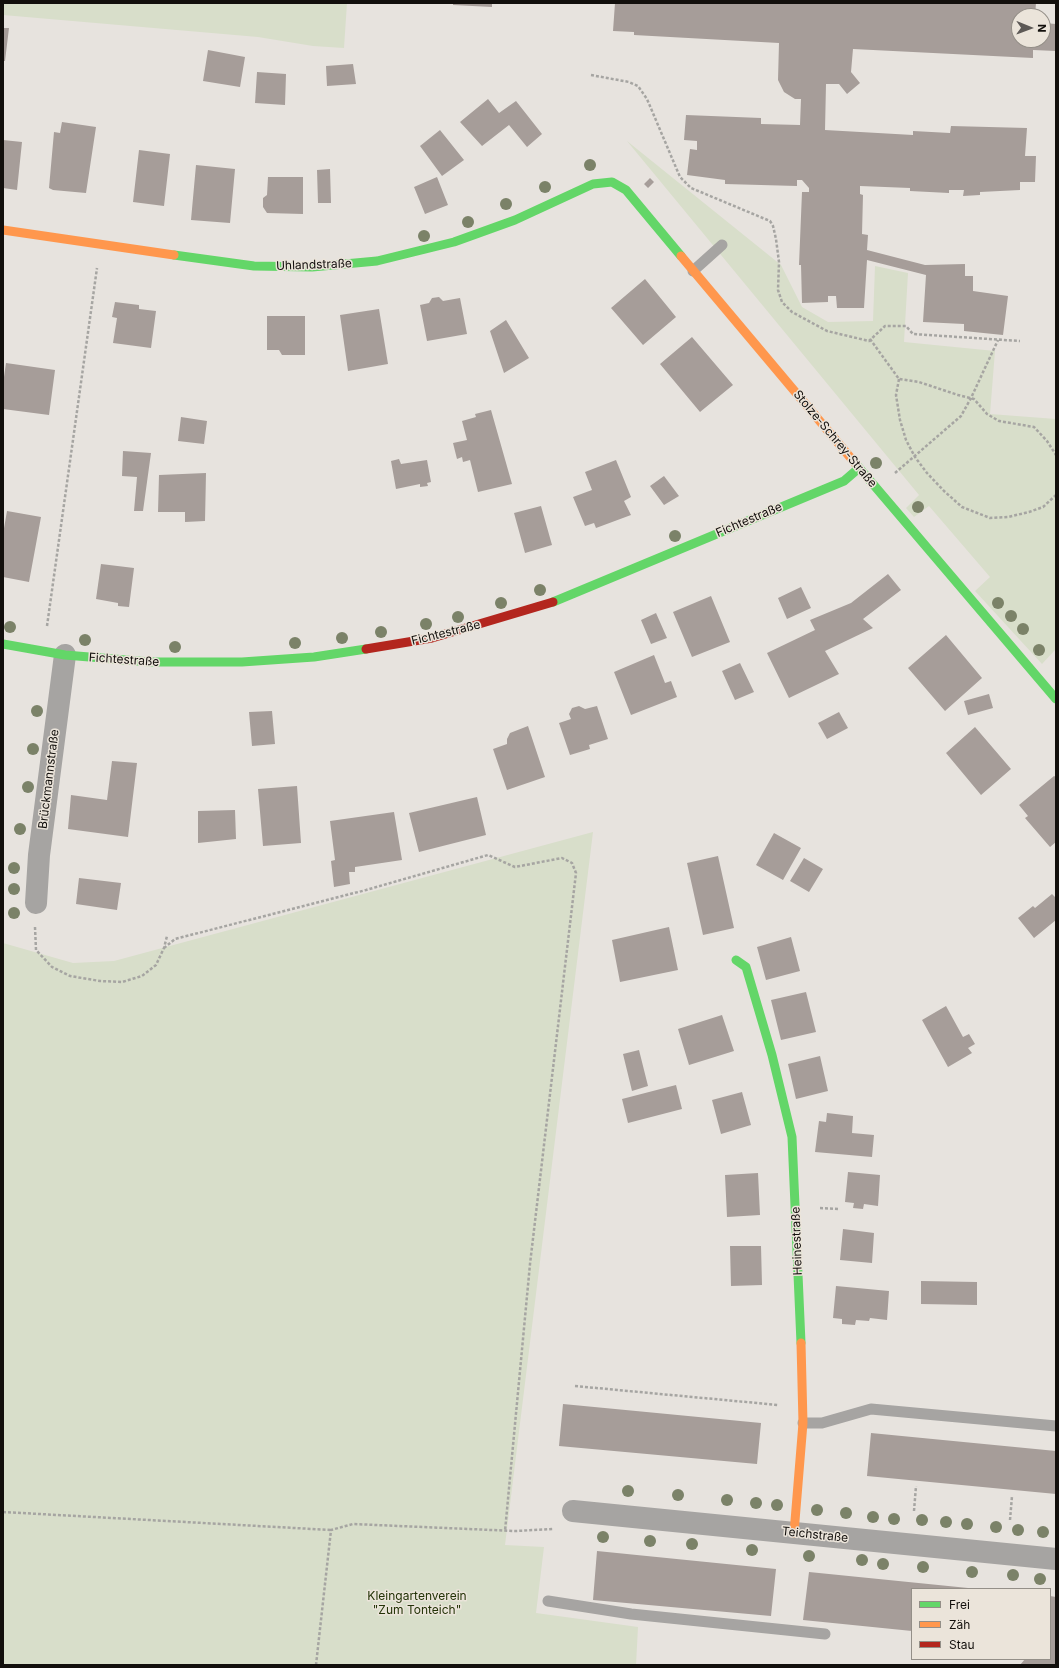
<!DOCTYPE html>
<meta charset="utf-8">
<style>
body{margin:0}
#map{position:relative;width:1059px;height:1668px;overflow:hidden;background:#e7e3de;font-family:Inter,sans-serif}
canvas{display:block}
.frame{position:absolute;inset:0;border:4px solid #120f0c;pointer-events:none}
.legend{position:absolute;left:911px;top:1588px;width:140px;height:72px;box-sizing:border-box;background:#ebe4da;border:1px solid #948f88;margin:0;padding:5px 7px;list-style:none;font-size:12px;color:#120f0c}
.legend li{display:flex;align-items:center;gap:8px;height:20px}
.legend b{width:20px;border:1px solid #948f88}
.north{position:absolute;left:1011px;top:8px;width:40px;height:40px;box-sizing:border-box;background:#ebe4da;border:1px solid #948f88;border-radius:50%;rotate:91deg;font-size:11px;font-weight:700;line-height:16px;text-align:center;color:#120f0c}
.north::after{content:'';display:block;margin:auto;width:14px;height:18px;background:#5d5956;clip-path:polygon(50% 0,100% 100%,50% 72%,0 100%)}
</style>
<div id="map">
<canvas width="1059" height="1668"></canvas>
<div class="frame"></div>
<ul class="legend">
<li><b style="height:5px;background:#63d668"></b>Frei</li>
<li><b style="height:5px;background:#ff974d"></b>Zäh</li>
<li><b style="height:5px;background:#b3261e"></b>Stau</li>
</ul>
<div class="north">N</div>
</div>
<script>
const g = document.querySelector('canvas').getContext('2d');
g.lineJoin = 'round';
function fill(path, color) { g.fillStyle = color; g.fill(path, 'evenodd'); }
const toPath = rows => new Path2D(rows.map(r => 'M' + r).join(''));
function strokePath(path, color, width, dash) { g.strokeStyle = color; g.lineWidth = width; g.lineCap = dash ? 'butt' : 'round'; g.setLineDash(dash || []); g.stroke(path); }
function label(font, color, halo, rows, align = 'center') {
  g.font = font + ' Inter,sans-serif'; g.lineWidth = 3; g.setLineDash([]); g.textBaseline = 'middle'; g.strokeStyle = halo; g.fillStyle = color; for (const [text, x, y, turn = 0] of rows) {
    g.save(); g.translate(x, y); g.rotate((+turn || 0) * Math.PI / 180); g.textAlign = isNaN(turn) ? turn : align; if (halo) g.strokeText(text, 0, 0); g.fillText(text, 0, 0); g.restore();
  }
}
const green = toPath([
 [3,3,347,3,344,48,313,46,258,37,3,15],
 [627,141,781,265,802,307,828,322,873,321,875,266,908,273,904,342,995,351,990,414,1056,419,1056,639,1055,650,1042,664,975,591,990,577,929,506,914,517,906,508,919,495],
 [593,832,505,1545,544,1547,536,1613,638,1627,636,1665,3,1665,3,943,73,963,114,961]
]);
const building = toPath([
 [453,3,492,3,492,7,453,5],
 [615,3,1036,3,1035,16,1019,16,1019,40,1043,40,1043,23,1056,24,1056,51,1033,50,1033,58,853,49,851,72,860,83,847,94,839,84,826,84,825,130,913,135,913,131,950,133,951,126,1027,128,1025,156,1036,156,1035,182,1020,182,1020,190,980,192,980,195,963,196,964,190,949,190,949,193,910,191,910,188,860,186,860,194,863,195,862,234,868,235,867,250,925,265,965,264,965,276,973,276,973,291,1008,296,1003,335,964,331,964,324,923,322,926,275,867,260,864,308,837,308,836,296,828,296,828,302,802,303,801,265,799,265,802,192,809,192,809,188,802,180,797,180,797,186,725,184,725,180,687,175,690,149,697,150,697,141,684,140,686,115,761,118,761,124,800,125,801,99,795,99,784,92,778,80,779,43,634,35,634,32,613,31],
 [3,28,9,28,5,61,3,61],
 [208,50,245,57,240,87,203,81],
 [353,64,356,84,327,86,326,66],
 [257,72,286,74,285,105,255,103],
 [488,99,499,113,516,101,542,134,527,147,509,125,482,146,460,122],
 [62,122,96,127,86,193,53,190,49,188,54,132,60,133],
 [440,130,464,160,442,176,420,146],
 [3,140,22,142,17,190,3,188],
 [139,150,170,154,164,206,133,202],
 [196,165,235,169,230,223,191,220],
 [330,169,331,203,318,203,317,170],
 [268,177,303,177,303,214,267,213,263,207,263,198,267,195],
 [437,177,448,205,425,214,414,187],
 [650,178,654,182,648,188,644,184],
 [645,279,676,317,643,345,611,308],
 [439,297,443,301,460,298,467,334,427,341,420,305,429,303,432,298],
 [115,302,139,305,139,309,156,311,151,348,113,343,117,318,112,317],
 [379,309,388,364,348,371,340,315],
 [267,316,305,316,305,355,282,355,279,350,267,350],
 [506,320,529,358,504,373,490,331],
 [692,337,733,385,700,412,660,364],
 [6,363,55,370,49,415,3,409,3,384],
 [491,410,512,484,478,492,470,460,463,462,462,457,457,459,453,443,467,440,462,421,476,417,475,414],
 [181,417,207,421,204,444,178,441],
 [123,451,151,453,143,511,134,511,137,477,122,476],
 [399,459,401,464,427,460,431,482,427,483,428,486,420,487,420,484,396,489,391,461],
 [616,460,631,497,624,501,631,515,596,528,594,523,585,526,573,497,592,490,585,472],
 [206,473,205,521,185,522,185,512,158,512,159,475],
 [664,476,679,496,664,505,650,486],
 [541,506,552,545,525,553,514,513],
 [7,511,41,517,29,582,3,577,3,534],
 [101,564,134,568,129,607,118,606,118,603,96,599],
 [888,574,901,590,863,619,873,628,825,651,839,674,789,698,767,653,815,630,810,620,851,603],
 [801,587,811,608,787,619,778,598],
 [711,596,730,642,692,657,673,612],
 [656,613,667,638,651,644,641,620],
 [946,635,982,678,945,711,908,668],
 [654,655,665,683,671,681,677,697,631,715,614,672],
 [740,663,754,692,735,700,722,671],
 [989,694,993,708,968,715,964,701],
 [579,706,585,709,597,706,608,739,589,745,590,749,570,755,559,723,571,719,569,714,572,708],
 [272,711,275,744,252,746,249,712],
 [839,712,848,728,827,739,818,723],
 [528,726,545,777,507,790,493,749,507,744,507,739,510,733],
 [975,727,1011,769,981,795,946,753],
 [112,761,137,763,128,837,68,829,71,795,107,800],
 [1054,776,1056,777,1056,842,1050,847,1025,818,1028,816,1019,805],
 [297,786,301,843,263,846,258,789],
 [477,797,486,835,419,852,409,813],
 [235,810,236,839,198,843,198,811],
 [394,812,402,860,355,867,355,872,349,872,350,884,334,887,331,861,335,860,330,821],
 [774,833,801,848,783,880,756,865],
 [718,856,734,928,703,935,687,863],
 [804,858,823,869,809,892,790,881],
 [79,878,121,883,117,910,76,904],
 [1052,894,1056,898,1056,920,1034,938,1018,918,1033,906,1035,908],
 [669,927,678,970,620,982,612,940],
 [791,937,800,971,766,980,757,947],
 [806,992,816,1032,781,1040,771,1000],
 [946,1006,963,1037,969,1034,975,1044,968,1048,972,1053,948,1067,922,1020],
 [722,1015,734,1051,689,1065,678,1029],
 [639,1050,648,1086,632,1091,623,1054],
 [820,1056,828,1091,796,1099,788,1064],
 [676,1085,682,1109,628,1123,622,1099],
 [742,1092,751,1125,721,1134,712,1100],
 [827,1113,853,1116,852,1133,874,1135,872,1157,815,1152,819,1121,826,1122],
 [848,1172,880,1175,878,1206,864,1204,863,1209,853,1208,854,1203,845,1202],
 [758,1173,760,1215,727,1217,725,1175],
 [843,1229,874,1233,872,1263,840,1260],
 [730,1246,761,1246,762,1285,731,1286],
 [921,1281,977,1282,977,1305,921,1304],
 [836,1286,889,1291,887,1320,870,1318,869,1321,856,1320,855,1325,842,1324,842,1319,833,1318],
 [563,1404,761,1423,757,1464,559,1446],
 [871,1433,1056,1451,1056,1494,867,1476],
 [597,1551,776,1569,771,1616,593,1600],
 [809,1572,968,1588,968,1589,912,1589,912,1631,803,1620],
 [1050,1596,1056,1597,1056,1665,1020,1665,1025,1659,1050,1659]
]);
const path = toPath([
 [591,75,629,82,638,86,647,99,680,177,691,188,770,221,773,226,776,239,779,262,778,290,782,302,792,312,827,331,869,341,885,326,906,326,913,334,1020,341],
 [870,339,899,379,919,382,958,395,974,399,987,414,999,421,1034,427,1047,441,1056,455],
 [899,379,896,395,900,420,906,440,915,457,927,473,944,491,962,507,990,518,1008,517,1029,512,1043,507,1056,495],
 [895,473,961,416,971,398,998,340],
 [47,626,97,268],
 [35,927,36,950,52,967,70,976,100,981,122,982,142,976,156,965,164,948,167,936],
 [164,948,175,939,366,890,488,855,515,867,562,858,572,863,576,873,530,1264,505,1531],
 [820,1208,838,1209],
 [575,1386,778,1405],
 [914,1511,916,1486],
 [3,1512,331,1530],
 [1010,1520,1012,1496],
 [316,1665,331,1530,353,1524,515,1531,554,1529]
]);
const lane = toPath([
 [693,271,722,245],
 [803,1423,822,1423,871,1409,1056,1426],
 [548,1601,631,1614,825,1634]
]);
const street = toPath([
 [36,903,39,855,65,655],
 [573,1511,1056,1559]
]);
const fast = toPath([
 [174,255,254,266,312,267,377,261,454,242,515,220,593,184,612,182,626,190,681,256],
 [855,463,1056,699],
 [553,602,844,481,859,468],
 [3,644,65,655,150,662,242,662,314,657,366,649],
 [736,960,746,967,772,1055,792,1137,801,1343]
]);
const slow = toPath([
 [3,230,174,255],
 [681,256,855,463],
 [794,1533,803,1423,801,1343]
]);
const jam = toPath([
 [366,649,432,638,553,602]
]);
const trees = [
 [590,165],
 [545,187],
 [506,204],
 [468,222],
 [424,236],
 [876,463],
 [918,507],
 [675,536],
 [540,590],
 [501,603],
 [998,603],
 [1011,616],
 [458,617],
 [426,624],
 [10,627],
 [1023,629],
 [381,632],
 [342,638],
 [85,640],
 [295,643],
 [175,647],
 [1039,650],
 [37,711],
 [33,749],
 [28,787],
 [20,829],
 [14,868],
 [14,889],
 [14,913],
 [628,1491],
 [678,1495],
 [727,1500],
 [756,1503],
 [777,1505],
 [817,1510],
 [846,1513],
 [873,1517],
 [894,1519],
 [922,1520],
 [946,1522],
 [967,1524],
 [996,1527],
 [1018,1530],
 [1043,1532],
 [603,1537],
 [650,1541],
 [692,1544],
 [752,1550],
 [809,1556],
 [862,1560],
 [883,1564],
 [923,1567],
 [972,1572],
 [1013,1575],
 [1040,1579]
];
const streetNames = [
 ["Uhlandstraße",314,265,-2],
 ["Stolze-Schrey-Straße",835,439,50],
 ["Fichtestraße",749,520,-23],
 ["Fichtestraße",446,633,-14],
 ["Fichtestraße",124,660,4],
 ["Brückmannstraße",49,779,-83],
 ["Heinestraße",797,1241,-92],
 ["Teichstraße",815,1535,6]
];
const parkNames = [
 ["Kleingartenverein",417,1596],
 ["\"Zum Tonteich\"",417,1610]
];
fill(green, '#d8deca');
fill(building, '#a69d99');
strokePath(path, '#a6a5a2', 2.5, [3, 2]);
strokePath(lane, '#a6a4a2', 11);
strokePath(street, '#a6a4a2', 22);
strokePath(fast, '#63d668', 9);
strokePath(slow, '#ff974d', 9);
strokePath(jam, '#b3261e', 9);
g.fillStyle = '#7b8268';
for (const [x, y] of trees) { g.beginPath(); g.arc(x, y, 6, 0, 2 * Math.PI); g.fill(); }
label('12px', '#120f0c', '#ebe4da', streetNames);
label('12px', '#233307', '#ebe4da', parkNames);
</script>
